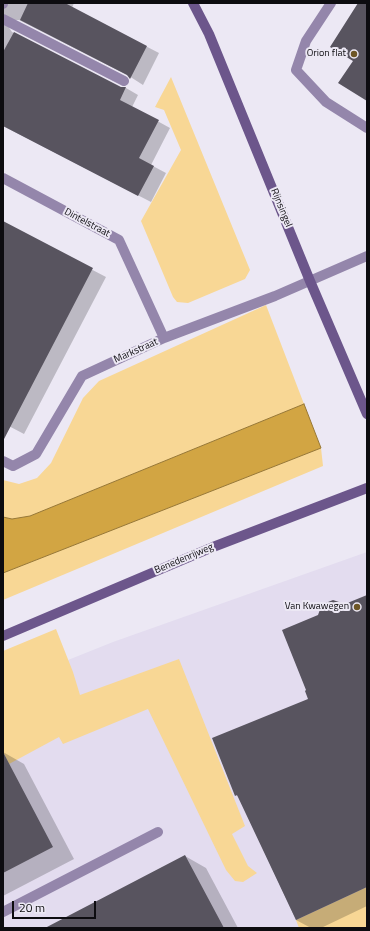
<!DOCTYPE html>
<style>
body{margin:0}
#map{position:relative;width:370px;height:931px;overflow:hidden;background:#ece8f4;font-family:"Titillium Web",sans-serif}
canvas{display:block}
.frame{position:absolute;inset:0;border:4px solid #0d0c10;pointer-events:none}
.scale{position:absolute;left:12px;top:901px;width:84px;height:18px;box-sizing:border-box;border:2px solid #0d0c10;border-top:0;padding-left:5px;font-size:12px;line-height:14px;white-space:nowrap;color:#0d0c10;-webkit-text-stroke:3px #ece8f4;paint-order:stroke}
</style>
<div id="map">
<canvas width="370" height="931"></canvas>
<div class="frame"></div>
<div class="scale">20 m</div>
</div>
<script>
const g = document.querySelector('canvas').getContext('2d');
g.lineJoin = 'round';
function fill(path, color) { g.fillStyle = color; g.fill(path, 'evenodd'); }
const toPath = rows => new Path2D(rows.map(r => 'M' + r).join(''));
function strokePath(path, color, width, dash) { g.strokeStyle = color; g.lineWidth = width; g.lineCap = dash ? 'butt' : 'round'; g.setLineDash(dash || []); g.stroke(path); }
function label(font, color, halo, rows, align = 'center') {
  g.font = font + ' "Titillium Web",sans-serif'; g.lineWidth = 4; g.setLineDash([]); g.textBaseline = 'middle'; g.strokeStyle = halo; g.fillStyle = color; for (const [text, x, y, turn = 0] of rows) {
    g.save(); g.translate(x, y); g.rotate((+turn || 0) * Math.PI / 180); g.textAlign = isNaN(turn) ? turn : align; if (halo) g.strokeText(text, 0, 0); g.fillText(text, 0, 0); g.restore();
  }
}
const built = toPath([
 [367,552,367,928,3,928,3,686,113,642]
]);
const green = toPath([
 [171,77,250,270,245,279,188,303,177,302,173,297,141,221,181,150,164,110,155,107],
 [266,305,304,404,30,516,12,519,3,517,3,480,19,484,37,478,51,463,83,398,99,381],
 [321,448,323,466,3,600,3,573],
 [56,629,73,672,80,695,179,659,245,826,232,834,248,866,257,873,243,882,235,881,226,870,148,709,63,744,59,737,9,764,3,752,3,651],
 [367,887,367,928,299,928,296,920]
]);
const water = toPath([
 [304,404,321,448,3,573,3,517,12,519,30,516,304,404]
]);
const shadow = toPath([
 [3,3,74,3,72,8,159,53,143,85,129,76,19,20,12,20,8,26,12,32,121,88,126,88,138,95,132,107,170,128,151,165,166,173,151,202,3,126],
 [3,223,106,277,24,434,3,423],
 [367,596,367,906,321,928,311,928,296,920,239,797,236,795,310,699,345,605],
 [3,752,24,764,74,859,3,896],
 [185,856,206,868,238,928,47,928]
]);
const building = toPath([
 [28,3,65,3,147,46,130,79,127,75,20,20],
 [358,3,367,3,367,101,338,83,353,61,330,47],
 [14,32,121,87,126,87,120,100,159,120,139,158,154,166,138,196,3,126,3,52],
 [3,221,93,268,3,441],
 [367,595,367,887,296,920,237,795,235,796,212,738,308,699,305,691,306,690,282,630,318,615,322,604,328,602,333,600,345,604],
 [3,752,53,847,3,873],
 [185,855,224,928,45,928]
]);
const lane = toPath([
 [3,4,3,3],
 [3,19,124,81],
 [3,912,158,832]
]);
const street = toPath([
 [331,3,306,41,296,70,326,102,367,128],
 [3,178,119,240,164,338],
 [3,461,13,466,36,454,82,376,164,338,275,296,367,256]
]);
const secondary = toPath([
 [193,3,209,34,310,281,367,414],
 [3,636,213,547,367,488]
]);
const markers = [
 [354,54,4,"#6d5626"],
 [357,607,4,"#6d5626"]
];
const poiNames = [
 ["Orion flat",346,54],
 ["Van Kwawegen",349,607]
];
const streetNames = [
 ["Rijnsingel",281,208,68],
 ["Dintelstraat",87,223,28],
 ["Markstraat",136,351,-24],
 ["Benedenrijweg",184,559,-23]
];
fill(built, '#e3dcef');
fill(green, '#f8d795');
fill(water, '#d2a543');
strokePath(water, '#977734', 1);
fill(shadow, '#0003');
fill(building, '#58545f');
strokePath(lane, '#9486ab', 10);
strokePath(street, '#9486ab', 10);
strokePath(secondary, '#6c568b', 10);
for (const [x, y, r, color] of markers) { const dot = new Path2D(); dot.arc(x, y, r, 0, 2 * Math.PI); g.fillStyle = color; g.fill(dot); strokePath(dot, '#ece8f4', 1.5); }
label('10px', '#0d0c10', '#ece8f4', poiNames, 'right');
label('10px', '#0d0c10', '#ece8f4', streetNames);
</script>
